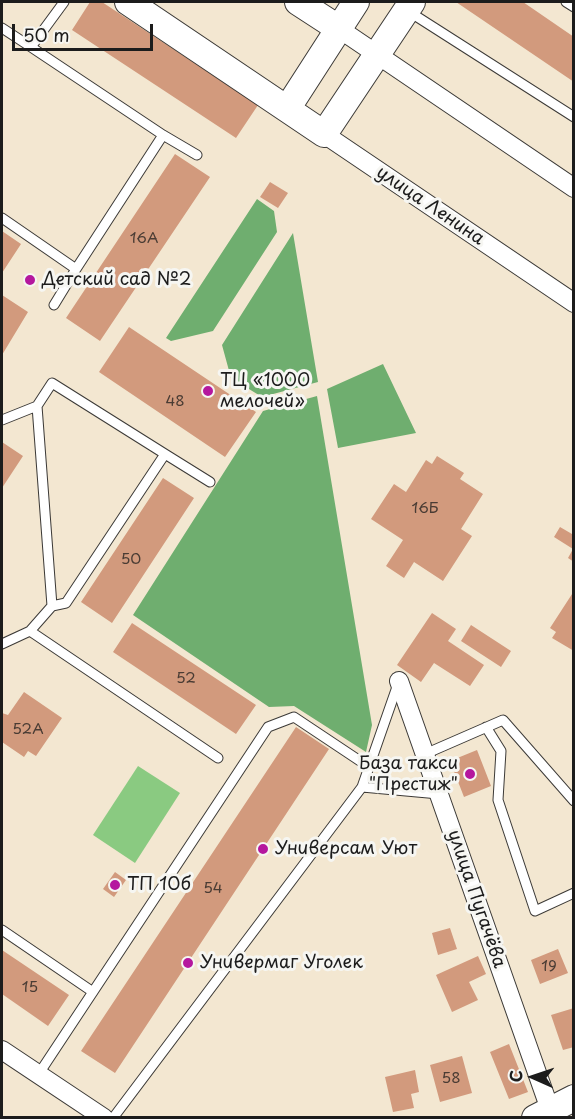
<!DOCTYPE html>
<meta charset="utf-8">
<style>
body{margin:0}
#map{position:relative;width:575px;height:1119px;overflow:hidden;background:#f3e7d1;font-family:"Playpen Sans",sans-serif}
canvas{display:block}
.frame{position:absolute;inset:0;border:3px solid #1c1c1c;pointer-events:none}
.north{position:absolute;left:503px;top:1047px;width:60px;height:60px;-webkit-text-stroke:4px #f6f6f2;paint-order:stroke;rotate:273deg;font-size:16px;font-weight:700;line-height:24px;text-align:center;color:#1c1c1c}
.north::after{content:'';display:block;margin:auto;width:21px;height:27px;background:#1c1c1c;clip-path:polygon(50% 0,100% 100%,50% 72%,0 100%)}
.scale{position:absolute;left:12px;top:24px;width:141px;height:27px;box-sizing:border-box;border:3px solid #1c1c1c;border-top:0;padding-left:8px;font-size:18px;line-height:21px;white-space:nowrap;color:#1c1c1c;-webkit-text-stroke:4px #f6f6f2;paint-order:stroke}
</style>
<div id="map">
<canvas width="575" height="1119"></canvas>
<div class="frame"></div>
<div class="north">С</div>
<div class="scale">50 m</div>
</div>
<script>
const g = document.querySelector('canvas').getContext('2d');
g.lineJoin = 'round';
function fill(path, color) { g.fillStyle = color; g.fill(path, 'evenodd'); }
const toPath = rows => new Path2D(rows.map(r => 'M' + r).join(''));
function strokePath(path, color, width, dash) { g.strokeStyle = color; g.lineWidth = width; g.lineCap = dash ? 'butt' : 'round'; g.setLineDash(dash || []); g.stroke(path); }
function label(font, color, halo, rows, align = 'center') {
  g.font = font + ' "Playpen Sans",sans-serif'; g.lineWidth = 6; g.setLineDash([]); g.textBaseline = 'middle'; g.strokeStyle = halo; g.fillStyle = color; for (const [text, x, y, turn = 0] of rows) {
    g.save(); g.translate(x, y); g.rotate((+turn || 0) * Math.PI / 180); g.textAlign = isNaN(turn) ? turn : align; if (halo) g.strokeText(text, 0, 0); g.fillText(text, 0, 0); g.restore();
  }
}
const green = toPath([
 [138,766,180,793,135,863,93,835]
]);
const forest = toPath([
 [257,199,274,211,277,232,213,331,171,341,166,338],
 [293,233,318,382,262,397,231,378,222,345],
 [383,364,416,433,338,448,327,389],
 [317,396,372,725,366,752,294,706,269,707,133,615,263,411]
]);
const building = toPath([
 [90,2,102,2,258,105,236,138,72,30],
 [456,2,523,2,574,37,574,82],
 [175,154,210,177,100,341,66,318],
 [270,182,288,193,278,208,260,197],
 [2,231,21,244,2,273],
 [2,295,28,312,2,355],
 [129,327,256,412,225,457,99,372],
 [2,442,23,456,2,488],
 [437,456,464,473,460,479,483,494,461,529,472,536,443,581,414,562,404,578,386,566,403,540,371,519,394,484,406,492,426,460,432,464],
 [163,478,194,498,112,623,81,602],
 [560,527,572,534,574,531,574,562,568,558,573,549,554,537],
 [574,591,574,651,552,638,556,632,550,628],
 [432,613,456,629,448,641,484,665,470,686,434,663,421,682,397,665],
 [132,623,256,705,236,734,113,652],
 [471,625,511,651,501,667,461,641],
 [24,692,62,718,36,756,28,751,24,757,2,742,2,713,8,715],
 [296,727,329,749,115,1073,81,1051],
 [477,750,491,786,464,797,450,761],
 [115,872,126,880,114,897,103,889],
 [450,928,457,949,438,955,432,933],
 [558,949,568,973,540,984,531,960],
 [2,950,69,995,48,1026,2,994],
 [478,956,486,974,469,982,478,1000,452,1012,436,975],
 [574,1008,574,1047,563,1050,551,1015],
 [509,1044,528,1092,509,1099,490,1052],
 [462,1056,472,1093,440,1102,430,1065],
 [415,1070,419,1092,411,1094,414,1108,393,1112,385,1077]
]);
const lane = toPath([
 [566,2,574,7],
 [408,11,574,117],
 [2,28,31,47],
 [163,135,197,155],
 [2,218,76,269,163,135,31,47,64,2],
 [54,305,76,269],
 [2,420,37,406],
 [165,454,210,482],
 [30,631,218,758],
 [2,644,30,631,52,606,66,603,165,454,52,383,37,406,52,606],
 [486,727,501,751,498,800,535,911,574,893],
 [425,754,503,720,574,801],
 [362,787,439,794],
 [2,930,93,992],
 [38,1075,268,727,294,717,369,767],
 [113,1118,362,787,398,684]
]);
const street = toPath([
 [338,28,574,188],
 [324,134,574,303],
 [399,681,553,1118],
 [2,1050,104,1118]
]);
const secondary = toPath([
 [128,2,324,134,412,2],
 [298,2,338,28],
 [287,109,356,2],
 [535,1118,574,1098]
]);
const markers = [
 [30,280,6,"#b5179e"],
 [208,391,6,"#b5179e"],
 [470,774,6,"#b5179e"],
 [263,849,6,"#b5179e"],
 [115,885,6,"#b5179e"],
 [188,963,6,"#b5179e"]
];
const numberNames = [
 ["16А",144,239],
 ["48",175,402],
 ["16Б",425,509],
 ["50",131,560],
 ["52",186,679],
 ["52А",28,730],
 ["54",213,889],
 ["19",549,967],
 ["15",30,988],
 ["58",451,1079]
];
const streetNames = [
 ["улица Ленина",430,206,34],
 ["улица Пугачёва",476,899,71]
];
const poiNames = [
 ["Детский сад №2",42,280],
 ["ТЦ «1000",220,381],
 ["мелочей»",220,402],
 ["База такси",458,764,"right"],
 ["\"Престиж\"",458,785,"right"],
 ["Универсам Уют",275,849],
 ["ТП 10б",127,885],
 ["Универмаг Уголек",200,963]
];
fill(green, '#8aca81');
fill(forest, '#6fae6f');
fill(building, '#d29a7d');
strokePath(lane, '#3c3a37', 11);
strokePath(street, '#3c3a37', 20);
strokePath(secondary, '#3c3a37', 28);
strokePath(lane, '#fff', 9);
strokePath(street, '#fff', 18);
strokePath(secondary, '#fff', 26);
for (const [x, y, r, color] of markers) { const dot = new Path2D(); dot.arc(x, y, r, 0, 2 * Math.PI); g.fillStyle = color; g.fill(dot); strokePath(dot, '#f6f6f2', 2); }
label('15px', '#4a3c34', null, numberNames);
label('18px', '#1c1c1c', '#f6f6f2', streetNames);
label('18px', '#1c1c1c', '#f6f6f2', poiNames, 'left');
</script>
